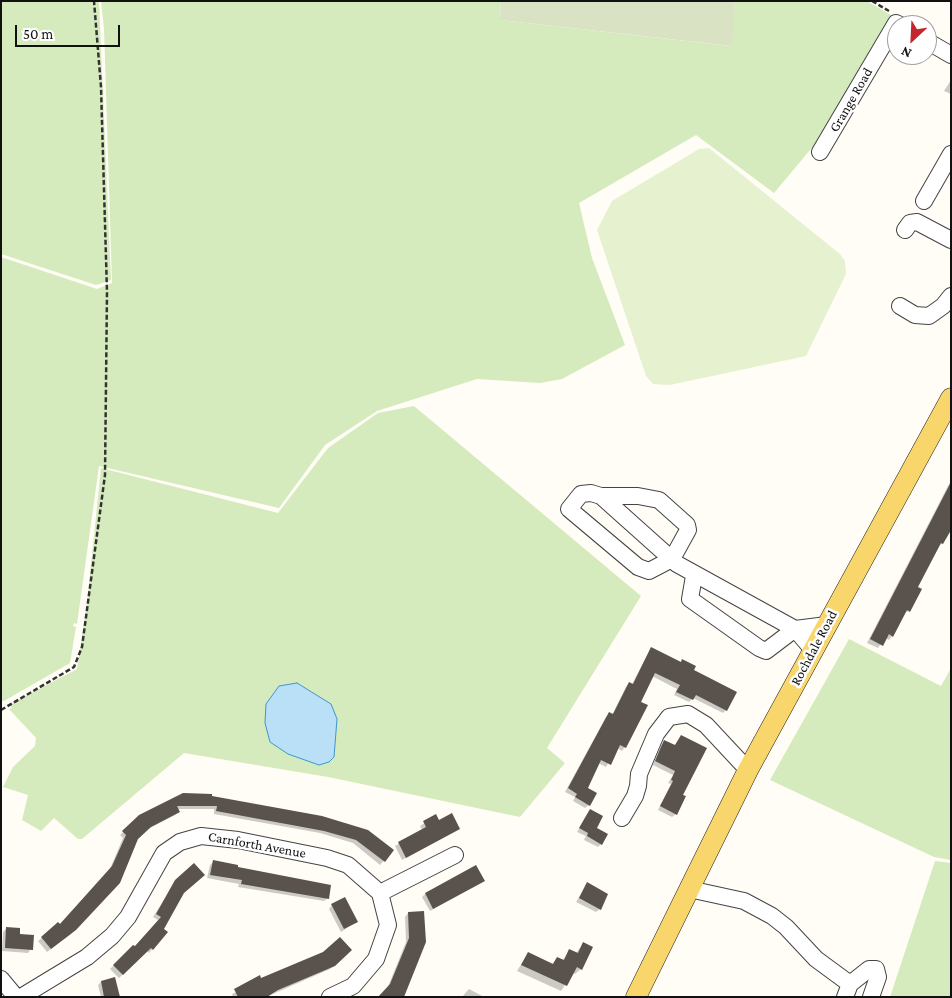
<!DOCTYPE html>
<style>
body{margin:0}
#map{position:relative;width:952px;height:998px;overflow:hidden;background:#fffdf5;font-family:"Crimson Pro",serif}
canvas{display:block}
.frame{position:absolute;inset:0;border:2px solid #111;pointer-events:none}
.north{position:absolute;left:887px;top:15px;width:50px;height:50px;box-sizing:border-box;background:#fff;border:1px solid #a0a0a0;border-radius:50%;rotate:205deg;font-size:14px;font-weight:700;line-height:20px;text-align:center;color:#111}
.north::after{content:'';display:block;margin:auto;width:18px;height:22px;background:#c4262e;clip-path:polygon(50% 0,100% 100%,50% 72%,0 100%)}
.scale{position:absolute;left:15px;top:25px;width:105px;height:22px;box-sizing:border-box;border:2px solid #111;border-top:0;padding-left:6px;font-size:15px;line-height:18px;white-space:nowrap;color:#111;-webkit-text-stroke:4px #fff;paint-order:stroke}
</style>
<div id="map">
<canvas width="952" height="998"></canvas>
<div class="frame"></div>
<div class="north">N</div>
<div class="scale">50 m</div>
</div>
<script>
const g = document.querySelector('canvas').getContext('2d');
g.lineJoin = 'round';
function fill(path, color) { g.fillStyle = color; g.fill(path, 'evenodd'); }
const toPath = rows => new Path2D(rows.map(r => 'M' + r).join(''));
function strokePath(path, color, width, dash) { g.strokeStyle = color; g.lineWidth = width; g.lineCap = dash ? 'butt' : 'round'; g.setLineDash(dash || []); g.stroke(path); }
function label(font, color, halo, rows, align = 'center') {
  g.font = font + ' "Crimson Pro",serif'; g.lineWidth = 5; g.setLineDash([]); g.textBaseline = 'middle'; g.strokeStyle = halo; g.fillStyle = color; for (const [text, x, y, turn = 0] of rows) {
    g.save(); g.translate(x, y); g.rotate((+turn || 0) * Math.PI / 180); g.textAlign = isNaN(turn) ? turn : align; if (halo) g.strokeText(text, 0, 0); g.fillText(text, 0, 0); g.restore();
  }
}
const green = toPath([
 [1,1,99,1,111,280,96,285,1,254],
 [101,1,501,1,500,20,731,46,735,1,867,1,894,17,831,125,774,193,696,135,579,203,592,258,625,345,562,379,540,383,477,379,377,411,325,445,279,508,99,466,77,624,74,623,73,626,76,627,70,663,4,701,1,700,1,257,97,289,112,283,104,29],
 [414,406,641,596,547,748,565,763,520,817,328,777,184,753,82,839,78,839,54,818,41,831,22,820,28,795,3,787,13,767,35,746,36,738,9,709,12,708,9,705,77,669,87,603,101,468,278,513,328,448,378,413],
 [849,639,941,686,951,668,951,860,934,857,770,780],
 [935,861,951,863,951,997,890,997]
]);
const cemetery = toPath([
 [501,1,735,1,732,46,500,20]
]);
const pitch = toPath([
 [709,148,840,254,845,261,846,274,806,356,670,385,653,384,646,376,597,230,612,201,699,149]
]);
const water = toPath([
 [297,683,331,704,337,719,334,757,329,762,319,765,288,754,270,742,265,723,266,704,279,686,297,683]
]);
const shadow = toPath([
 [951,80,951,94,944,91],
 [951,480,951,531,942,544,937,546,916,588,909,611,904,613,892,636,889,640,885,638,878,648,867,643],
 [651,648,680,663,682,660,726,710,723,713,693,698,689,702,674,695,677,689,652,676,639,702,625,747,622,751,617,748,606,767,598,763,587,788,589,805,585,808,573,801,575,797,565,792,606,717,609,714,612,715,626,687,629,683,632,684],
 [681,737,681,795,676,814,672,817,658,810,671,784,668,783,673,775,653,765,661,745,664,742,674,746],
 [183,794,322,818,392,851,380,865,353,843,320,833,214,814,214,809,177,809,179,812,175,815,146,830,137,838,71,934,47,952,38,941,58,924,59,925,109,871,123,838,120,835,140,816],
 [590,810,601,844,598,847,584,840,586,836,577,832],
 [435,816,438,822,459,828,402,860,395,846,422,830,420,826],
 [213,862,237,868,328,898,324,901,238,887,239,884,207,878,210,865],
 [176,881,183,894,163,929,167,932,149,953,147,951,119,978,110,969,133,946,135,948,158,920,153,917],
 [484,881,430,911,422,897,425,894],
 [587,884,600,909,596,912,576,902],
 [332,905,357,921,341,932,329,909],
 [408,913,423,913,402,997,387,989,406,942,405,917],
 [7,928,18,935,31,949,28,953,2,951,3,932],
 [583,944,581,969,575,974,573,973,561,991,517,971,528,953,552,964,557,958,562,961,570,950,576,953],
 [350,950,330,969,266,997,233,997,232,994,261,980],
 [101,982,118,997,101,997,98,985],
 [469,989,484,997,462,997]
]);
const building = toPath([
 [951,482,951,530,943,544,941,543,918,587,922,589,910,612,907,610,893,637,889,634,883,646,870,639],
 [651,647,681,662,682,659,696,666,694,670,737,692,727,711,696,695,693,700,676,692,680,685,655,673,641,702,648,705,626,748,620,745,611,765,601,760,588,788,597,793,590,806,575,797,577,794,568,788,609,712,613,714,629,682,633,684],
 [681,735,707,748,683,795,686,796,677,815,660,806,673,781,671,780,675,771,655,761,664,740,675,745],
 [183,793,212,794,212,796,322,816,368,830,394,850,385,862,356,840,324,831,216,811,217,806,177,806,180,812,151,827,138,839,120,883,76,930,51,949,41,937,58,922,60,924,112,866,126,835,122,831,139,815],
 [590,809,603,816,597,828,608,834,602,845,587,836,588,833,579,828],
 [452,813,460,829,406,858,398,842,426,827,423,821,436,814,439,820],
 [213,860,238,865,238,867,331,885,329,899,241,884,242,880,210,875],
 [194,863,205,875,184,893,164,929,168,932,153,950,151,948,123,975,113,965,133,945,135,946,161,917,156,914,175,880],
 [476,865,485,881,433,909,425,893],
 [587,882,608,894,601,910,579,898],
 [345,897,358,922,344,929,331,904],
 [424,911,426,942,404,997,378,997,390,984,409,938,408,912],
 [6,927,20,928,20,934,34,935,33,950,5,948],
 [340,937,352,950,335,966,278,990,267,997,238,997,234,989,260,975,261,978,323,952],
 [583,942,593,947,582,970,577,967,567,986,521,965,528,952,553,964,557,957,564,960,569,949,578,953],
 [115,977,120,997,104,997,101,981]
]);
const path = toPath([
 [872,1,889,11],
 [1,710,74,667,82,647,105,475,107,292,101,87,94,1]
]);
const minor = toPath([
 [927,41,951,55],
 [820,152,896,23,900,25],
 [924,201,951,154],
 [905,230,910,223,917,222,951,240],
 [900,306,915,315,929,316,943,306,951,296],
 [591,493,601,496,638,496,659,500,687,525,688,530,672,559,649,571,638,567,569,509,581,494,591,493],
 [601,496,677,564,795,629,813,650],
 [694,576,690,599,759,648,766,651,795,629,827,625],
 [622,818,635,796,638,786,639,774,656,734,669,717,688,714,706,725,748,770],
 [689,889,744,901,772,916,786,927,816,959,850,984,845,997],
 [380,893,455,855],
 [1,979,16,997],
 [850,984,869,969,876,969,878,977,871,997],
 [21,997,87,957,112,936,128,917,164,853,180,842,201,836,238,840,327,858,348,865,380,893,388,925,376,959,353,986,330,997]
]);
const major = toPath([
 [636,997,748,770,951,398]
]);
const streetNames = [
 ["Grange Road",851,100,-60],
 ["Rochdale Road",814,648,-62],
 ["Carnforth Avenue",257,845,10]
];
fill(green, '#d5ebbd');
fill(cemetery, '#d9e3c4');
fill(pitch, '#e6f2cf');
fill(water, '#b9e0f7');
strokePath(water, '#3f96cf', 1);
fill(shadow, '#0003');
fill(building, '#5a524d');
strokePath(minor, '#444', 18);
strokePath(major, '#222', 21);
strokePath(path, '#333', 2.5, [5, 2.5]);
strokePath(minor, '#fff', 16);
strokePath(major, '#f9d66b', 20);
label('14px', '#111', '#fff', streetNames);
</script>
